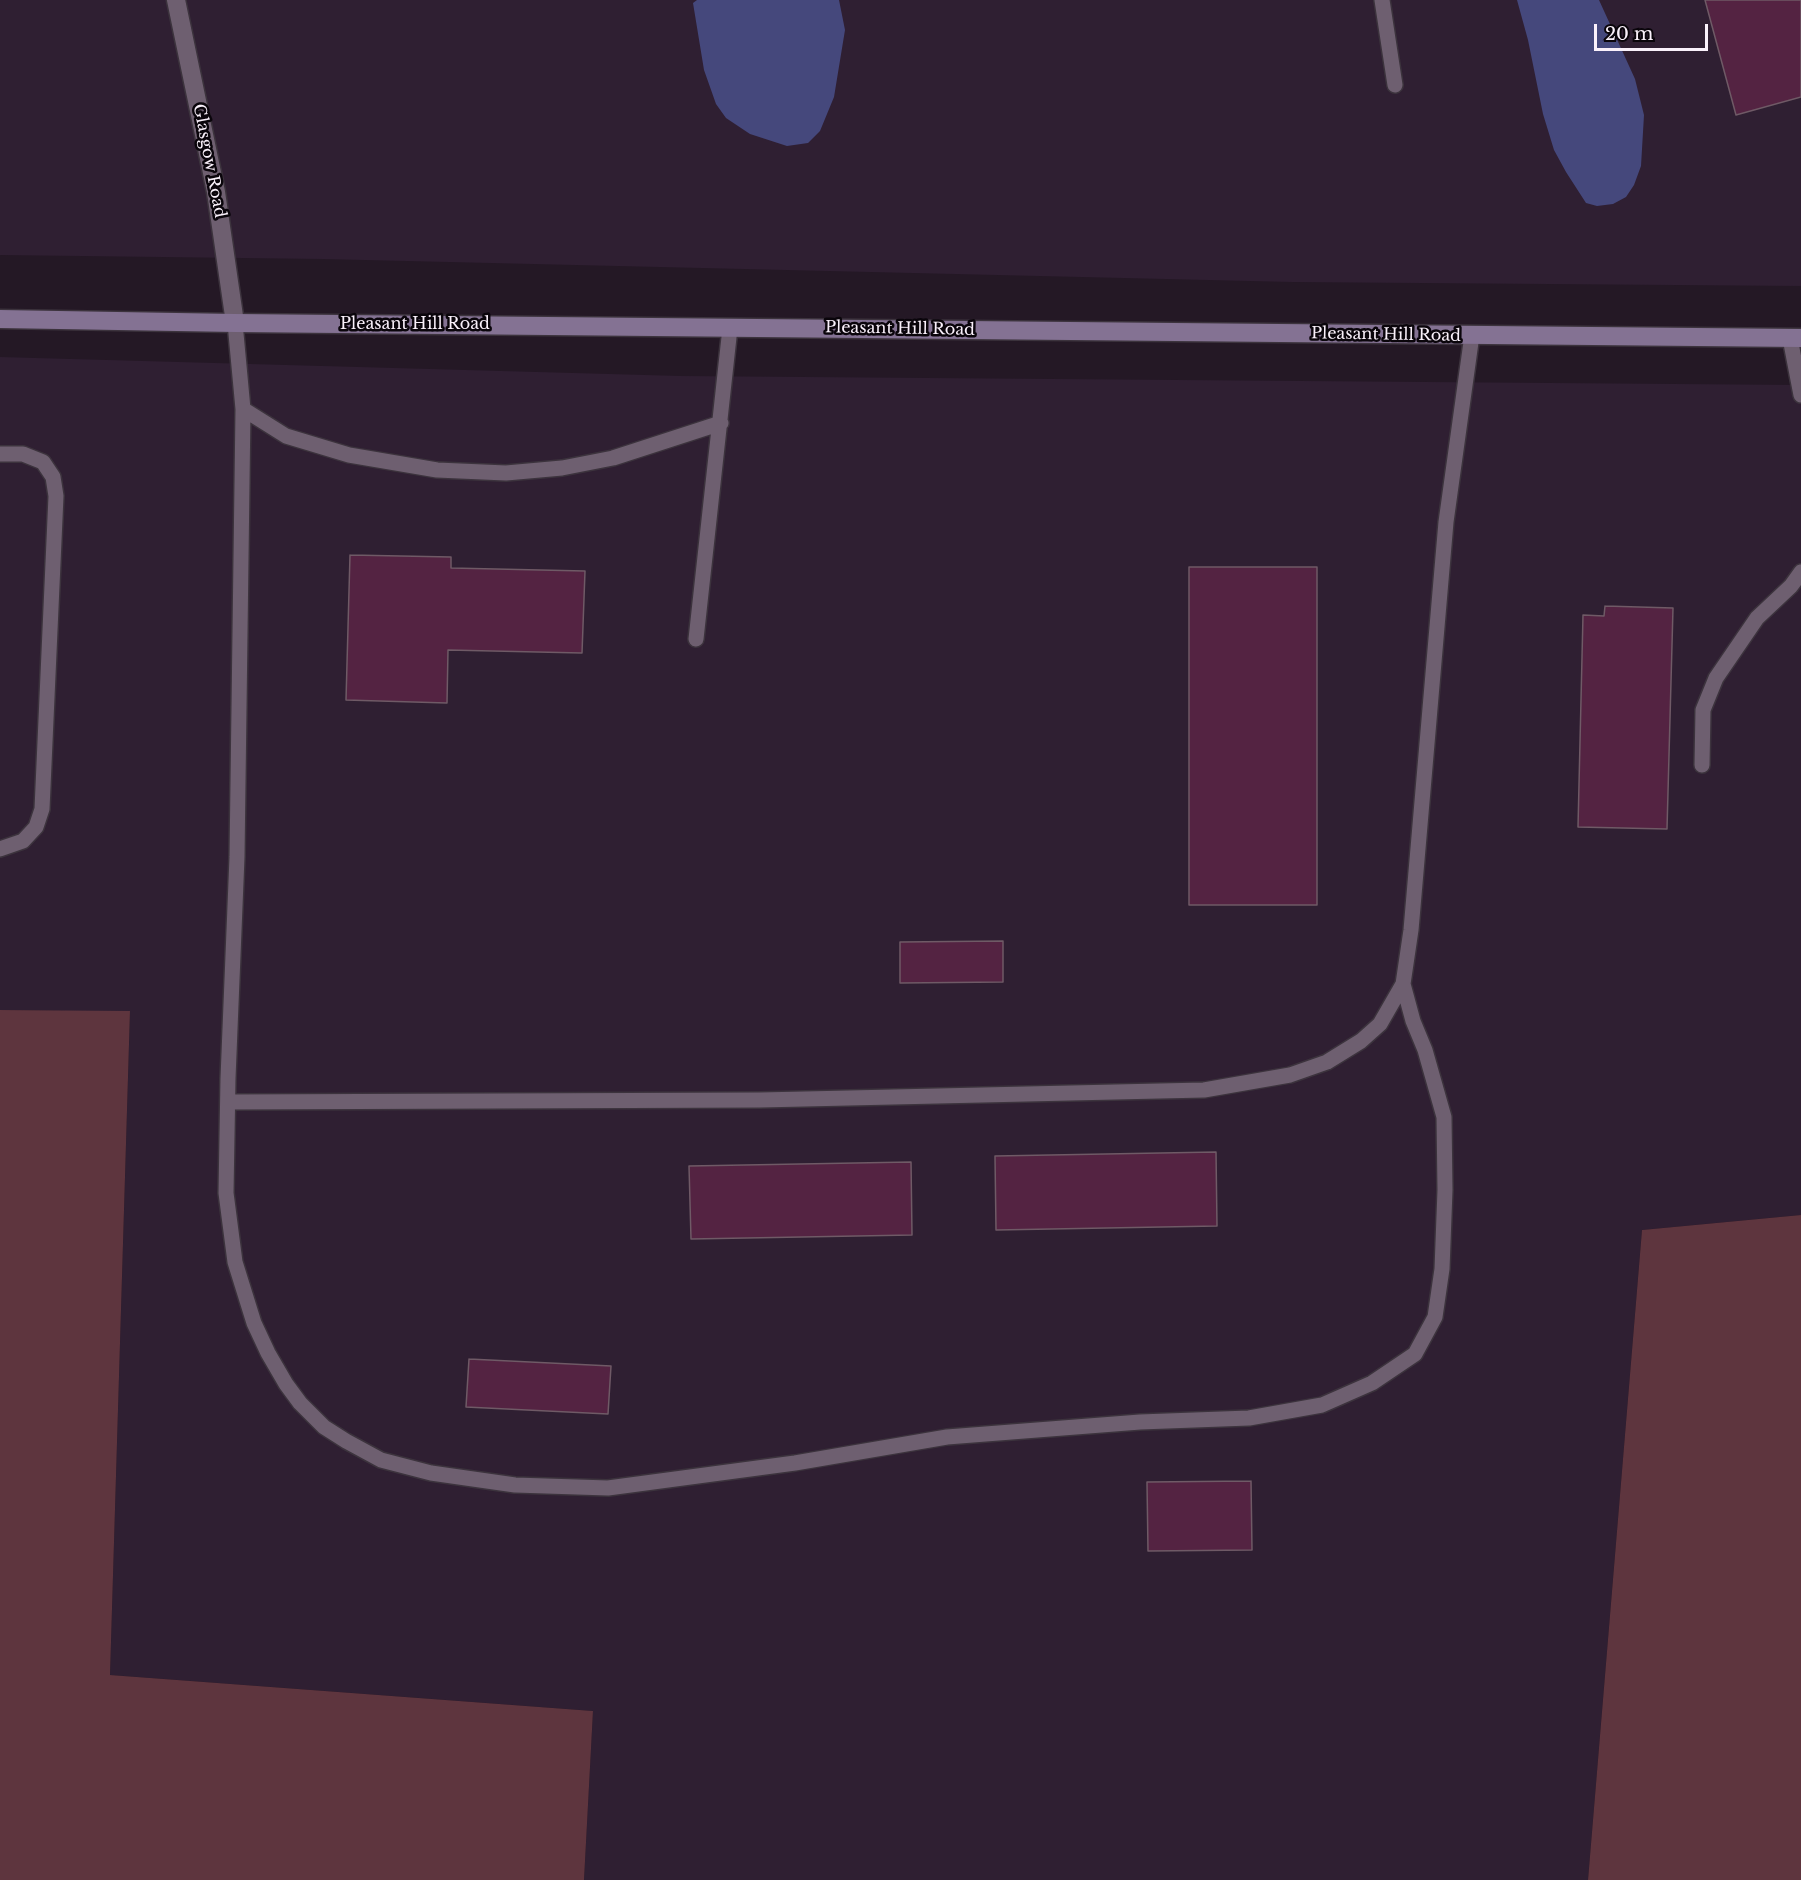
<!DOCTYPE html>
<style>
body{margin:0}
#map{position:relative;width:1801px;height:1880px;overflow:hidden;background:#241825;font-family:"Libre Baskerville",serif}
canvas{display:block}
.scale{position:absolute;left:1594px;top:24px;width:114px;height:27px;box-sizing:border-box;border:3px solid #faf1fb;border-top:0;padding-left:8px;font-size:18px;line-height:21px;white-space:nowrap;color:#faf1fb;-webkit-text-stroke:4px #0a050b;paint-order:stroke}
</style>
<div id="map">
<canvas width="1801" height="1880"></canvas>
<div class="scale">20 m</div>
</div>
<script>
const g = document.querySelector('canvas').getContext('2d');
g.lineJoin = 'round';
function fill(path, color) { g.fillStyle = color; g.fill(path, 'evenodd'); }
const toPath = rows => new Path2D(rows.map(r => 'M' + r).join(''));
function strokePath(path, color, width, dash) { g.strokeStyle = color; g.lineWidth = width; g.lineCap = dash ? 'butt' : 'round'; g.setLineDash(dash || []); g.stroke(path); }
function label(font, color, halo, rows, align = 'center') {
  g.font = font + ' "Libre Baskerville",serif'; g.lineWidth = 5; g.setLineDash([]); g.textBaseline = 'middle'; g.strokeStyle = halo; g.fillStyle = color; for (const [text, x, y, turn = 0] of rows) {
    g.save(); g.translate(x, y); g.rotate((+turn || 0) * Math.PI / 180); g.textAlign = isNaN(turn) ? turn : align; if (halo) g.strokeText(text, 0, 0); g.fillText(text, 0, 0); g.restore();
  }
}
const built = toPath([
 [0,0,1801,0,1801,286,1292,282,322,259,0,255],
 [0,357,681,376,1801,385,1801,1215,1642,1230,1588,1880,584,1880,593,1711,110,1675,130,1012,0,1010]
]);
const green = toPath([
 [0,1010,130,1011,110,1675,593,1711,584,1880,0,1880],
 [1801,1215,1801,1880,1588,1880,1642,1230]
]);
const water = toPath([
 [697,0,839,0,845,30,834,97,820,131,808,143,787,146,750,134,726,118,716,104,704,70,693,3],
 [1517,0,1599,0,1635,79,1644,115,1641,166,1634,185,1626,197,1613,204,1597,206,1586,203,1566,172,1554,150,1543,114,1528,40]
]);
const building = toPath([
 [1705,0,1801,0,1801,97,1736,115,1705,0],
 [350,555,451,557,451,568,585,571,582,653,448,650,447,703,346,700,350,555],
 [1189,567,1317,567,1317,905,1189,905,1189,567],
 [1605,606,1673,608,1667,829,1578,827,1583,615,1604,616,1605,606],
 [1003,941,1003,982,900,983,900,942,1003,941],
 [1216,1152,1217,1226,996,1230,995,1156,1216,1152],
 [911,1162,912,1235,691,1239,689,1166,911,1162],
 [469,1359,611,1366,608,1414,466,1407,469,1359],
 [1251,1481,1252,1550,1148,1551,1147,1482,1251,1481]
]);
const lane = toPath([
 [1382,0,1395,85],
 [235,323,243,409,237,857,228,1078,226,1193,235,1262,254,1323,268,1353,286,1384,300,1403,324,1427,346,1441,381,1460,431,1473,515,1485,608,1488,795,1463,947,1437,1140,1422,1249,1418,1322,1405,1372,1383,1415,1354,1435,1317,1442,1269,1445,1190,1444,1117,1425,1050,1413,1021,1403,984],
 [1790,338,1801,395],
 [243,409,286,436,349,455,437,470,506,473,562,468,613,458,721,423],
 [0,454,23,454,43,462,53,477,56,496,42,809,36,827,23,841,0,849],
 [696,639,730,328],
 [1702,765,1703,710,1716,678,1757,618,1791,586,1801,572],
 [229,1102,760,1100,1204,1090,1290,1075,1327,1062,1361,1041,1380,1024,1403,984,1411,930,1446,522,1472,335]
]);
const street = toPath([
 [176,0,216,192,235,323]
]);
const secondary = toPath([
 [0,319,235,323,1801,338]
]);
const streetNames = [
 ["Glasgow Road",209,161,79],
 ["Pleasant Hill Road",415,324],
 ["Pleasant Hill Road",900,329,1],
 ["Pleasant Hill Road",1386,335,1]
];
fill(built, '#2f1f32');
fill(green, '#5e353e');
fill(water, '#45487c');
fill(building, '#542342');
strokePath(building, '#6f5a66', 1.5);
strokePath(lane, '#3c333d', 18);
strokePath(street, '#3c333d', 21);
strokePath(secondary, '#3c333d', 21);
strokePath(lane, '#6e5f70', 15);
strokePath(street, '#6e5f70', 18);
strokePath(secondary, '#847293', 18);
label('16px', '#faf1fb', '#0a050b', streetNames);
</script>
